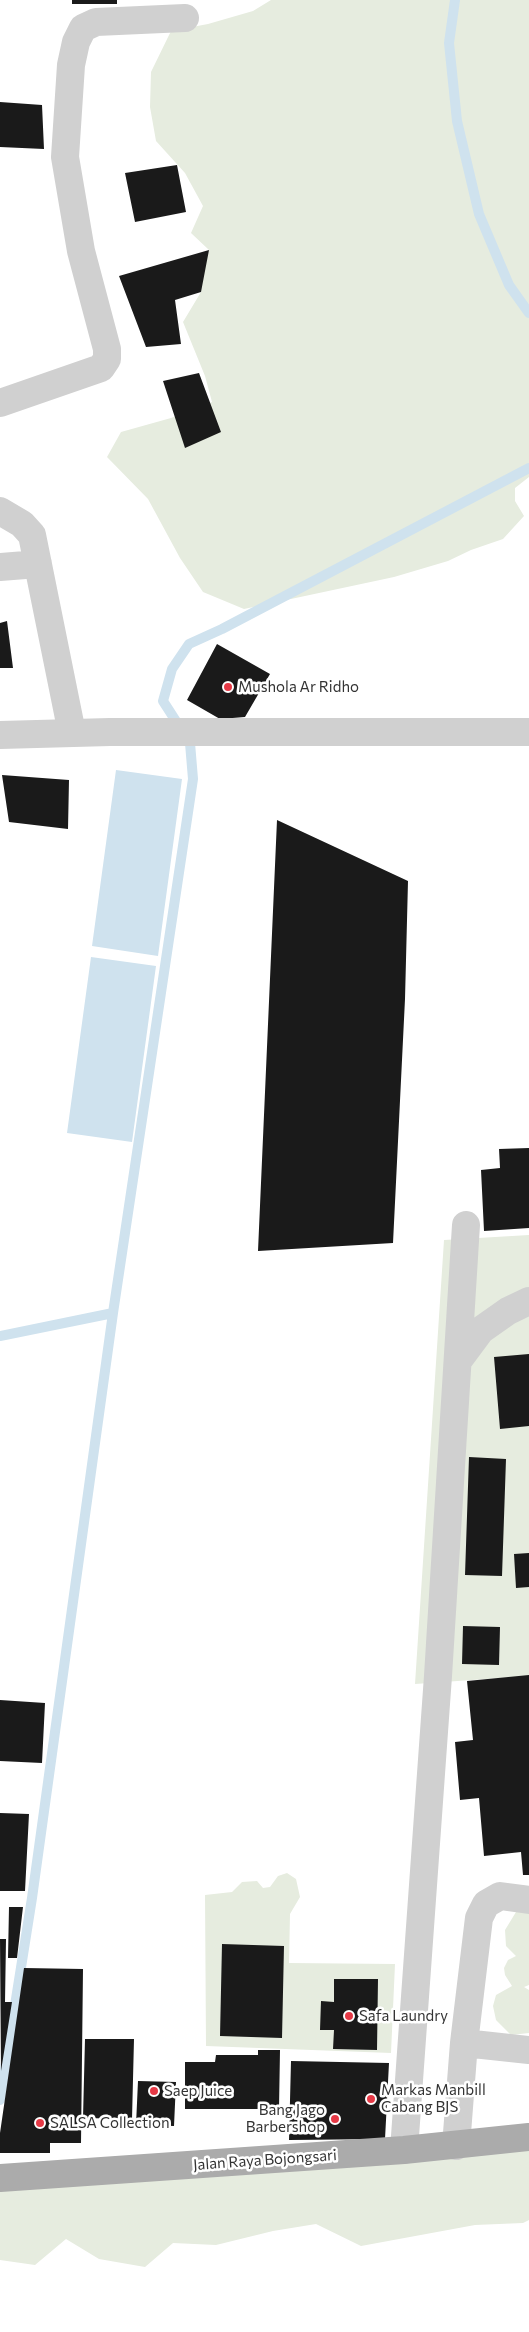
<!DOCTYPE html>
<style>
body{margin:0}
canvas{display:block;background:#fff}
</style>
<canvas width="529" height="2332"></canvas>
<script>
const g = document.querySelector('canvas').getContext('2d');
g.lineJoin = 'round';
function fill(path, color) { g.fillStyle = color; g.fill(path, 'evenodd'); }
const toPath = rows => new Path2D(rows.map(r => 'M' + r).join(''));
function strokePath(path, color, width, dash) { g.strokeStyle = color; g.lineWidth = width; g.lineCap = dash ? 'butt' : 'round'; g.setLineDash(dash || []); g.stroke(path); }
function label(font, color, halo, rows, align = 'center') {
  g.font = font + ' Commissioner,sans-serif'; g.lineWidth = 5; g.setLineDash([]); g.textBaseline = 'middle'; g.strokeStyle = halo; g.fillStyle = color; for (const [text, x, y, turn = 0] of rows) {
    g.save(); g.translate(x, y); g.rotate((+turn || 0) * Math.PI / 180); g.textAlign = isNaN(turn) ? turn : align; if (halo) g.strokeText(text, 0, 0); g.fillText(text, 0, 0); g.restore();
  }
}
const green = toPath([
 [271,0,529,0,529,477,515,488,515,501,524,516,503,539,471,550,448,561,394,577,244,609,203,592,180,558,148,499,107,457,121,432,171,418,212,402,205,376,183,322,201,292,180,272,209,250,191,233,203,206,185,173,156,141,150,107,151,72,171,31,208,24,253,11],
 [529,1235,529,1676,415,1684,444,1240],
 [287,1873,296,1879,300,1897,290,1914,289,1963,395,1964,391,2053,206,2046,205,1895,232,1892,242,1882,257,1881,263,1888,270,1887,278,1876],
 [529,1911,529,1985,524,1987,529,1990,529,2033,511,2035,496,2020,493,2006,496,1995,512,1986,505,1975,504,1968,508,1960,516,1956,506,1946,505,1930,516,1912],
 [529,2142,529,2220,523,2223,475,2225,361,2246,316,2224,273,2231,216,2245,173,2243,145,2267,99,2259,66,2239,35,2265,0,2260,0,2191]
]);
const water = toPath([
 [116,770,182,779,158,956,92,946],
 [91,957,156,966,132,1142,67,1133]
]);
const stream = toPath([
 [455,0,449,43,457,121,479,214,509,285,529,313],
 [0,1336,113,1313],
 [0,2100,32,1898,113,1313,193,779,190,743,163,701,172,669,189,644,222,629,529,468]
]);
const building = toPath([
 [72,0,117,0,117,4,72,4],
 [0,102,42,105,44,149,0,147],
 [177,165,186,212,135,222,125,173],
 [209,250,201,292,175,300,181,344,146,347,119,276],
 [199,373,221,432,185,448,163,381],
 [7,621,13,668,0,668,0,623],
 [217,644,270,674,245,717,220,719,187,700],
 [2,775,69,780,68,829,9,822],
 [277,820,408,881,405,999,393,1243,258,1251],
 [529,1148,529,1228,484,1231,481,1170,500,1168,499,1149],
 [529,1354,529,1426,500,1429,494,1357],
 [469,1457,506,1459,502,1576,465,1575],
 [529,1553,529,1587,516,1588,514,1554],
 [463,1626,500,1627,499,1665,462,1664],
 [529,1675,529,1875,523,1875,521,1852,484,1856,479,1798,460,1800,455,1742,473,1740,467,1681],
 [0,1700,45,1703,42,1763,0,1761],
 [0,1813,29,1814,25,1891,0,1891],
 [9,1907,23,1907,17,1958,8,1958],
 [0,1939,6,1939,5,2002,12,2002,1,2071],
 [222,1944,284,1946,282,2038,220,2036],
 [24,1968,83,1969,81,2143,50,2143,50,2153,0,2153,0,2133],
 [334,1979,378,1979,377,2050,333,2049,334,2030,320,2030,321,2001,334,2002],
 [85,2039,134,2039,132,2119,83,2118],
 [258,2050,280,2050,279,2109,185,2109,185,2062,215,2062,216,2055,258,2055],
 [291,2061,389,2063,385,2139,289,2140],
 [138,2081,176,2082,174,2126,136,2125]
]);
const minor = toPath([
 [0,403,101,368,107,359,107,349,81,251,65,157,71,65,76,42,83,28,96,22,185,18],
 [0,511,22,524,32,535,72,733],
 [0,567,38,564],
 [0,735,110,732,529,732],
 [458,1361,481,1330,508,1311,529,1301],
 [464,2043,529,2050],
 [456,2146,464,2043,479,1918,486,1904,500,1896,529,1900],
 [404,2150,438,1676,466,1225]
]);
const major = toPath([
 [0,2178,404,2150,529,2137]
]);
const markers = [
 [228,687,5,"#e63946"],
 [349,2016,5,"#e63946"],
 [154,2091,5,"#e63946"],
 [371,2099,5,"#e63946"],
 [335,2119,5,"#e63946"],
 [40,2123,5,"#e63946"]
];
const poiNames = [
 ["Mushola Ar Ridho",238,687],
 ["Safa Laundry",359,2016],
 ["Markas Manbill",381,2090],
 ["Cabang BJS",381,2107],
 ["Saep Juice",164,2091],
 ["Bang Jago",325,2110,"right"],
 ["Barbershop",325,2127,"right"],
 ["SALSA Collection",50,2123]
];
const streetNames = [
 ["Jalan Raya Bojongsari",265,2160,-4]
];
fill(green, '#e6ecdf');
fill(water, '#cfe2ee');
strokePath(stream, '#cfe2ee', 10);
fill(building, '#1a1a1a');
strokePath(minor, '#d0d0d0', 28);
strokePath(major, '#ababab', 28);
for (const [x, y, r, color] of markers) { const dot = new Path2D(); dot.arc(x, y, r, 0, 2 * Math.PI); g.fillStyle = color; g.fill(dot); strokePath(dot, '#fff', 2); }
label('15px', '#333', '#fff', poiNames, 'left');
label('15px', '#333', '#fff', streetNames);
</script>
